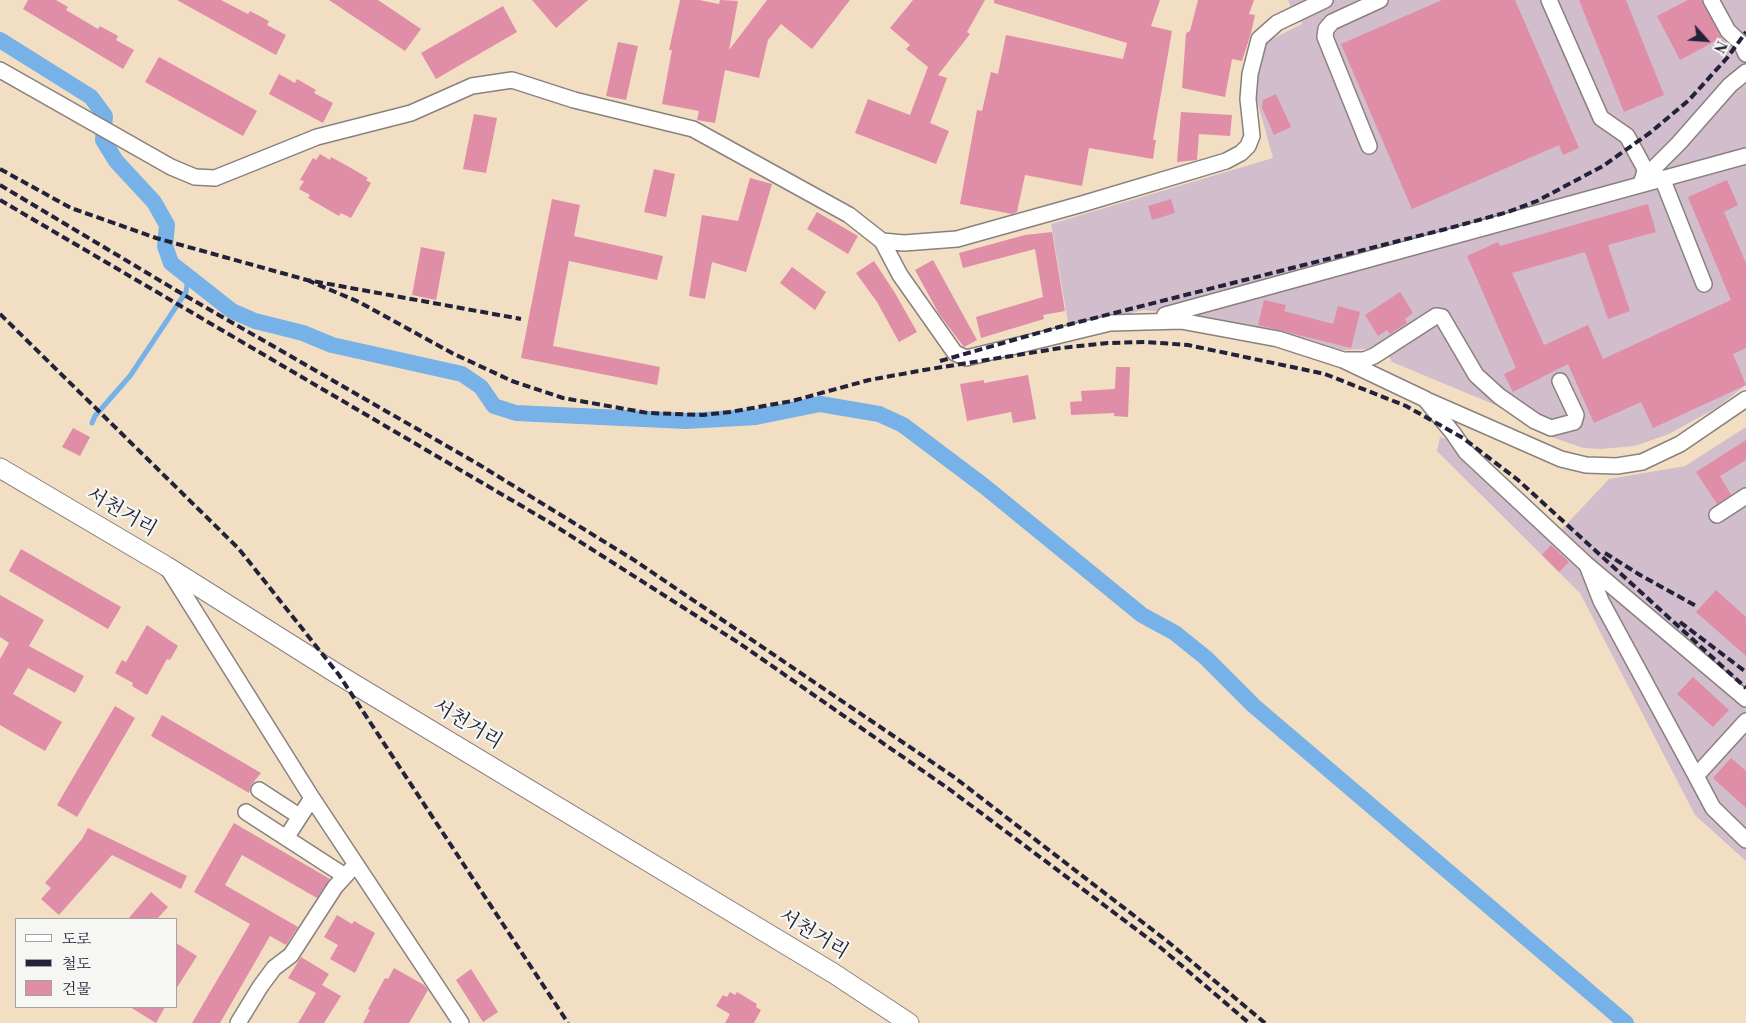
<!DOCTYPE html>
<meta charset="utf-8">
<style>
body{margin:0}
#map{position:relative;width:1746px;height:1023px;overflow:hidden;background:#f2dfc3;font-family:"Libre Bodoni","Noto Serif KR",serif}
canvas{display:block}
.legend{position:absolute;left:15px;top:918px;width:162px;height:90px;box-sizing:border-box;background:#f6f6f2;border:1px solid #a1a1a9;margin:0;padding:6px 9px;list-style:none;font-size:15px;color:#22223b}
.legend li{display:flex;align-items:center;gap:10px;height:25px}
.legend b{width:25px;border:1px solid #a1a1a9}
.north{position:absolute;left:1681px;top:15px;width:50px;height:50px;-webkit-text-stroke:4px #f6f6f2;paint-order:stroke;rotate:116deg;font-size:14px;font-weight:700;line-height:20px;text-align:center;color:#22223b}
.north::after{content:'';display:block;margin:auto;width:18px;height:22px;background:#22223b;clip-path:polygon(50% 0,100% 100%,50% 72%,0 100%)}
</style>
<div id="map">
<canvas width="1746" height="1023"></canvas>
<ul class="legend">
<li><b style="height:6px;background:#fff"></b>도로</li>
<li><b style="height:6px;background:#22223b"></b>철도</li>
<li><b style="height:14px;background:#e08da7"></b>건물</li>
</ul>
<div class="north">N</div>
</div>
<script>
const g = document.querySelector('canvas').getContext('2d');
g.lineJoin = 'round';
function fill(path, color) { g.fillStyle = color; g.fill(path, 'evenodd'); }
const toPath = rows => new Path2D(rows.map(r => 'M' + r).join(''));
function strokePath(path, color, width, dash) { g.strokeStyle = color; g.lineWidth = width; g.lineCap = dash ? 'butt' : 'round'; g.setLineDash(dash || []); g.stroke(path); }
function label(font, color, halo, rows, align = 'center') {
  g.font = font + ' "Libre Bodoni","Noto Serif KR",serif'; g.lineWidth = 4.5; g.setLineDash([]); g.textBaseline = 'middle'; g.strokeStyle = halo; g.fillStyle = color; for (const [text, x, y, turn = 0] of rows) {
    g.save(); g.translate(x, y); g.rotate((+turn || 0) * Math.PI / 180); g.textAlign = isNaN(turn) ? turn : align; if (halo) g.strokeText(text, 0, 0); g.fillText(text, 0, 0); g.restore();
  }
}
const industrial = toPath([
 [1288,0,1746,0,1746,385,1718,407,1669,434,1635,446,1600,449,1583,448,1543,434,1505,409,1392,362,1381,342,1367,349,1343,350,1199,316,1144,310,1069,328,1051,224,1273,158,1254,90,1266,42,1302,24,1296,8,1291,8],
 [1746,427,1746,861,1695,815,1580,593,1437,451,1440,437,1473,447,1562,529,1609,479,1685,466]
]);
const stream = toPath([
 [92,423,95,416,130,376,186,292,188,277]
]);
const canal = toPath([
 [0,40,91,97,105,116,103,140,116,161,154,202,167,225,165,246,171,263,232,311,255,321,303,333,332,345,462,374,481,387,494,406,516,413,686,421,756,417,820,404,879,414,903,425,984,486,1142,615,1175,633,1206,658,1254,706,1626,1023]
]);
const building = toPath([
 [28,0,56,0,68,7,66,10,98,29,100,26,118,36,116,40,134,50,123,69,23,9],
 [177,0,221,0,248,14,250,11,269,21,267,25,286,35,276,55],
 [329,0,378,0,421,29,405,51],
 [532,0,588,0,556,28],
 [680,0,699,0,719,4,720,0,738,1,729,50,767,0,850,0,812,49,781,24,768,40,759,78,725,70,715,123,697,120,699,111,662,104,672,50,669,50],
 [913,0,985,0,967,32,970,34,938,75,947,78,930,123,949,131,936,164,855,133,868,99,910,115,928,67,906,49,910,45,890,28],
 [994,0,1160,0,1151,26,1172,31,1153,140,1156,140,1153,159,1089,148,1082,186,1025,175,1017,212,1012,214,960,204,977,110,982,111,991,72,998,74,1006,35,1123,59,1127,43,994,3],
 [1198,0,1254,0,1249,14,1255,15,1251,33,1242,61,1232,59,1225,97,1182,88,1186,33,1190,31],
 [1442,0,1515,0,1579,148,1563,155,1559,145,1412,209,1341,44],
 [1579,0,1626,0,1664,95,1624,112],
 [1688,0,1702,0,1721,38,1680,60,1657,16],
 [503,6,517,32,436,79,421,53],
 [618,42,638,46,626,100,606,96],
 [159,57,257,111,243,136,145,82],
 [279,74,295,83,297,79,316,90,314,93,333,103,323,123,269,94],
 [1276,94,1291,127,1274,135,1262,108,1263,100],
 [1181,112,1232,115,1230,136,1199,134,1197,160,1177,162],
 [474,114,497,118,486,173,463,169],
 [320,154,330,160,331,157,351,168,368,178,366,180,371,183,351,218,341,213,339,216,308,198,310,195,299,189,304,181,300,180,313,158,316,160],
 [654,169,675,174,666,217,644,212],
 [750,178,772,184,746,272,712,262,705,299,689,296,702,215,738,221],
 [1727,180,1738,205,1724,212,1746,263,1746,348,1733,354,1746,385,1653,428,1641,402,1594,423,1568,364,1513,392,1504,374,1516,368,1467,256,1498,242,1500,246,1648,204,1656,232,1608,245,1630,311,1608,319,1585,252,1512,273,1544,345,1588,325,1603,359,1731,300,1688,197],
 [552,199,580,205,574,236,663,256,657,280,569,261,553,346,660,367,657,385,521,358],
 [1171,199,1175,213,1152,220,1148,206],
 [817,212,858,236,848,254,807,229],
 [1052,232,1065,311,1043,315,1044,319,981,338,976,317,1043,297,1035,249,963,268,959,253,1025,235],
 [421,247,445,252,436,300,412,295],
 [933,260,977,340,964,347,939,314,915,270],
 [874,261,895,293,917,332,899,342,877,302,856,273],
 [792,267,826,292,815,310,780,283],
 [1400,292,1413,313,1405,319,1407,323,1390,334,1387,330,1378,336,1365,315],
 [1264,300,1286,305,1284,311,1333,324,1338,306,1360,312,1351,348,1258,325],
 [1116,367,1130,367,1128,417,1114,416,1114,413,1071,415,1070,402,1082,401,1081,391,1115,389],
 [1028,375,1036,419,1013,423,1011,412,967,421,960,384,984,380,984,383],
 [73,428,90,437,80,456,62,447],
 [1746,440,1746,460,1720,476,1731,495,1717,504,1696,472],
 [1551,545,1569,562,1559,572,1542,555],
 [21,549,121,607,108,629,9,571],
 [1716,590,1746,617,1746,656,1696,612],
 [0,595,44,620,29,646,84,676,75,693,28,668,13,694,62,722,45,751,0,725,0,659,9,643,0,637],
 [147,625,178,646,170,660,167,659,147,695,132,686,133,683,115,673,122,660,126,662],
 [1693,677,1729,710,1713,727,1677,694],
 [115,706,135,718,77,817,57,805],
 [162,715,261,773,251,785,249,793,151,736],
 [1731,758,1746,771,1746,808,1713,778],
 [234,823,330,879,317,898,242,855,225,885,298,927,286,945,270,936,220,1023,192,1023,250,924,194,892],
 [88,828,187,876,181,889,112,855,59,915,41,899,51,888,45,883,82,839],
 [151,892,168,907,157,919,128,919],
 [337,915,352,924,354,921,375,933,355,973,330,959,338,945,324,937],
 [176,943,197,956,176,989],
 [301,957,329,974,322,985,341,996,324,1023,298,1023,316,993,288,978],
 [394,968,424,985,428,990,409,1023,363,1023,370,1010,368,1009,385,978,388,979],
 [471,969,498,1012,483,1022,456,980],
 [730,992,735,995,737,992,757,1004,756,1007,761,1010,754,1023,725,1023,730,1014,716,1006,723,995,727,997],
 [130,1007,165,1007,156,1023]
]);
const minor = toPath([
 [1549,0,1601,118,1627,136,1645,169,1643,179],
 [1711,0,1728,31,1741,43,1746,54],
 [0,70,171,167,195,177,215,178,317,137,411,113,472,86,512,80,574,100,693,129,849,215,882,241,900,275,955,353,966,358,1110,323,1181,321,1278,339,1343,360,1425,399,1453,433,1466,452,1586,564,1746,699],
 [1369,146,1325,37,1326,29,1332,22,1380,0],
 [1662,178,1704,284],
 [1642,180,1679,143,1730,85,1746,72],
 [882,241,904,243,957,239,1082,204,1226,161,1241,153,1248,146,1252,136,1248,99,1250,74,1259,39,1277,23,1325,0],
 [1165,315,1746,156],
 [1347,360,1364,360,1374,356,1436,316,1442,317,1476,375,1499,396,1535,421,1551,428,1574,422,1576,415,1560,381],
 [1429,401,1561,459,1586,465,1617,466,1642,462,1680,444,1746,399],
 [1717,515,1746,496],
 [1587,565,1601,601,1696,776,1746,721],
 [167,567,312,798,461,1023],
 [1696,776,1713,808,1746,840],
 [259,790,299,816],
 [246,812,345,876],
 [286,838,312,798],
 [238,1023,260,987,274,968,291,955,335,887,356,864]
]);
const major = toPath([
 [0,468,166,566,339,675,833,973,909,1023]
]);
const rail = toPath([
 [0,169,71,208,156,238,307,280,521,319],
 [0,185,179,292,478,464,634,560,954,777,1167,941,1265,1023],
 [0,200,549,522,739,643,949,789,1060,872,1161,948,1249,1023],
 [307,280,359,302,452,353,512,381,563,398,648,413,703,415,730,412,792,401,869,380,924,370,1061,348,1108,343,1146,342,1188,345,1325,374,1406,406,1463,438,1518,480,1746,688],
 [0,314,239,549,339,675,568,1023],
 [940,361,1059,327,1446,229,1508,212,1537,201,1603,166,1651,132,1689,100,1727,58,1746,32],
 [1605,553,1640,575,1698,607],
 [1680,622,1746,672]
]);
const streetNames = [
 ["서천거리",121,513,30],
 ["서천거리",467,725,31],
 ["서천거리",813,935,31]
];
fill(industrial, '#d1bdcb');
strokePath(stream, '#76b1e7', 5);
strokePath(canal, '#76b1e7', 16);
fill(building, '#e08da7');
strokePath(minor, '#8a807f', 18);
strokePath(major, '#8a807f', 21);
strokePath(minor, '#fff', 15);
strokePath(major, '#fff', 19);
strokePath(rail, '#22223b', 4, [8, 4]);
label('20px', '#22223b', '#f6f6f2', streetNames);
</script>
